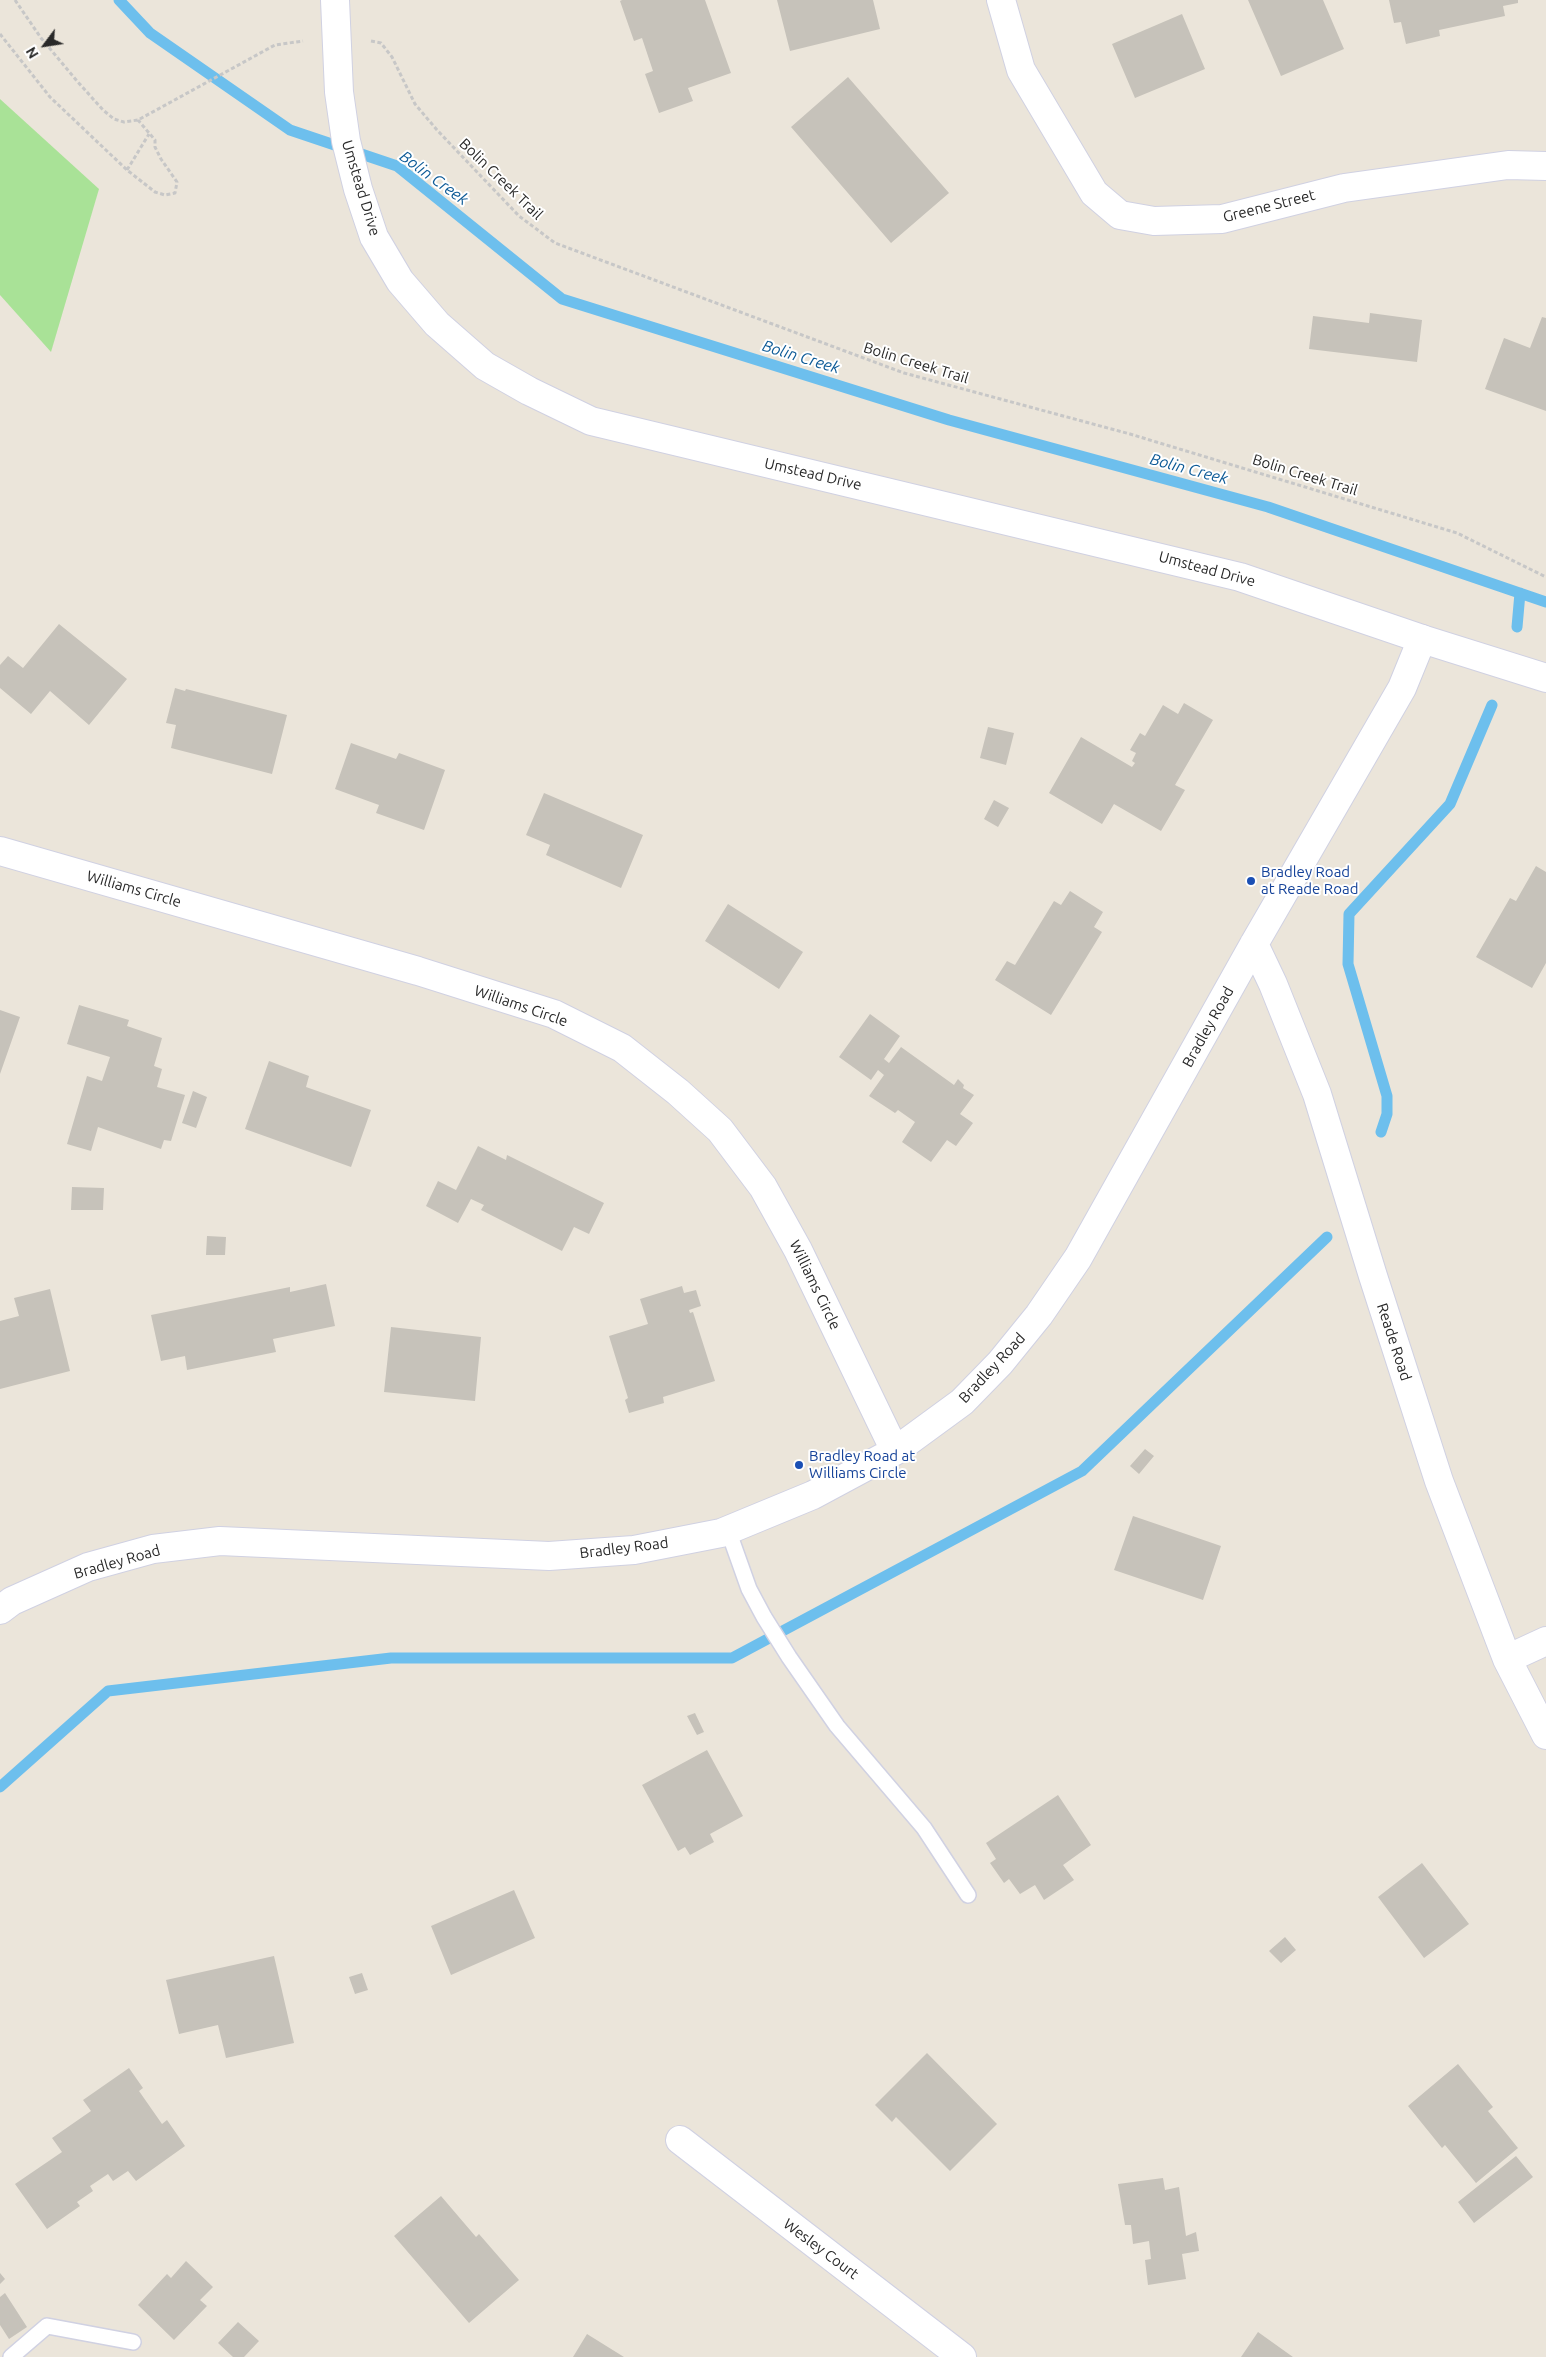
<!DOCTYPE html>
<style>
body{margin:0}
#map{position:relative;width:1546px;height:2357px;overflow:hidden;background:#ebe5da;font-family:Ubuntu,sans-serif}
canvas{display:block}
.north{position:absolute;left:20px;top:20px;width:50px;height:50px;-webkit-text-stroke:4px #fff;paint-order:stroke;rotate:239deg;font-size:14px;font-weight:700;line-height:20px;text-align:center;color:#292929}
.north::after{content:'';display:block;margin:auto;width:18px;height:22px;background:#292929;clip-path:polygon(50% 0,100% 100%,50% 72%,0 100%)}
</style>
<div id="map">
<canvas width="1546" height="2357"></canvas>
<div class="north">N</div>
</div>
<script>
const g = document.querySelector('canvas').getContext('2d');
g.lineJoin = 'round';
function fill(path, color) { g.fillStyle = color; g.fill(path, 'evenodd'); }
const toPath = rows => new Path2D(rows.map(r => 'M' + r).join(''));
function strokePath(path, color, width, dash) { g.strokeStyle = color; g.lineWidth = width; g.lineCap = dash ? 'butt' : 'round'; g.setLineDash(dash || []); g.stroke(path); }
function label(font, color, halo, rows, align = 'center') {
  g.font = font + ' Ubuntu,sans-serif'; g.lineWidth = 4; g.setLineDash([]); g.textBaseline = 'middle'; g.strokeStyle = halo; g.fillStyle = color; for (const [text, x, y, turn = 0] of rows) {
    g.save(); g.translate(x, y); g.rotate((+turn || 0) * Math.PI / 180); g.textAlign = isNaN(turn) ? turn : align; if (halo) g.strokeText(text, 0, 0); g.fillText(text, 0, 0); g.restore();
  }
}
const green = toPath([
 [0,99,99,189,51,352,0,295]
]);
const stream = toPath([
 [119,0,150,33,290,130,397,166,562,299,949,420,1268,507,1546,602],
 [1517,627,1520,593],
 [1381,1132,1387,1114,1387,1096,1348,964,1349,914,1450,804,1492,705],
 [0,1787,108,1691,391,1658,732,1658,1082,1471,1327,1237]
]);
const building = toPath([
 [622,0,705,0,731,73,688,88,693,101,659,113,645,74,653,71,642,38,634,41,620,1],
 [777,0,873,0,880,29,790,51],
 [1248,0,1323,0,1344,49,1281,76],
 [1389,0,1518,0,1518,3,1503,6,1505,16,1439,30,1440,36,1406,44,1401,22,1394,23],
 [1182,14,1205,69,1135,98,1112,44],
 [848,77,949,193,891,243,791,127],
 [1370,313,1422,320,1417,362,1309,349,1313,316,1369,323],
 [1542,317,1546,318,1546,411,1485,389,1504,338,1530,348],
 [59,624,127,679,89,725,50,691,31,714,0,688,0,665,8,656,23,668],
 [175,688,185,691,186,689,287,715,272,774,171,748,176,725,166,723],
 [1184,703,1213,720,1175,785,1185,790,1161,831,1114,804,1102,824,1049,793,1081,737,1132,767,1135,763,1132,761,1136,753,1130,750,1140,733,1145,736,1163,705,1178,714],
 [988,727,1014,733,1006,765,980,758],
 [351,743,396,759,399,753,445,770,424,830,376,813,379,805,335,789],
 [544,793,643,835,621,888,546,855,550,845,526,835],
 [994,800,1009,808,998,827,984,819],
 [1536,866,1546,872,1546,963,1532,988,1476,957,1510,898,1516,901],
 [1070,891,1103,912,1094,927,1102,932,1051,1015,995,980,1007,961,1015,965,1054,901,1061,905],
 [728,904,803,952,779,989,705,941],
 [79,1005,129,1020,127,1026,162,1038,154,1066,162,1069,157,1087,185,1095,171,1141,164,1140,161,1149,98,1127,91,1151,67,1144,87,1076,102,1081,110,1057,67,1044],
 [0,1010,20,1017,0,1074],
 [870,1014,900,1036,884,1059,889,1063,901,1047,954,1085,958,1079,964,1085,963,1088,974,1095,960,1114,973,1123,956,1146,947,1140,931,1162,902,1142,915,1122,898,1110,895,1113,869,1096,884,1075,878,1070,871,1080,839,1057],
 [269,1061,309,1076,306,1087,371,1110,351,1167,245,1129],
 [193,1091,207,1097,196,1128,182,1123],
 [478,1146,506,1160,507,1155,604,1203,589,1234,574,1227,562,1251,481,1210,484,1205,471,1199,458,1223,426,1206,438,1181,456,1190],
 [72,1187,104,1188,103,1210,71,1210],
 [207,1236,226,1237,225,1255,206,1255],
 [326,1284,335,1326,273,1339,276,1352,187,1370,185,1356,161,1361,151,1315,290,1287,290,1292],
 [682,1286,684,1293,696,1290,701,1306,689,1310,690,1313,693,1312,715,1381,663,1397,664,1403,629,1413,625,1400,628,1398,609,1336,648,1324,640,1299],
 [50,1289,70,1371,0,1389,0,1321,19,1316,14,1298],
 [391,1327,481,1337,475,1401,384,1392],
 [1145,1449,1154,1456,1139,1474,1130,1466],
 [1133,1516,1221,1546,1203,1600,1114,1570],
 [695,1713,704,1732,697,1735,687,1716],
 [707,1750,743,1816,710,1834,714,1842,690,1855,685,1847,678,1851,642,1785],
 [1058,1795,1091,1845,1063,1865,1074,1880,1044,1900,1035,1885,1020,1894,1009,1879,1004,1883,990,1863,996,1859,986,1843],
 [1422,1863,1469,1924,1424,1958,1378,1897],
 [514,1890,535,1938,451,1975,431,1926],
 [1285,1937,1296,1950,1281,1963,1269,1951],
 [274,1956,294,2043,226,2058,218,2025,179,2034,166,1980],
 [362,1973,368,1990,355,1994,349,1977],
 [927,2053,997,2124,950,2171,896,2117,892,2122,875,2105],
 [1458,2064,1493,2107,1488,2111,1518,2148,1476,2183,1445,2145,1442,2148,1408,2106],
 [129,2068,143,2088,139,2091,162,2124,167,2120,185,2146,136,2181,128,2171,113,2181,108,2174,90,2186,93,2191,77,2202,80,2206,47,2229,15,2184,62,2152,52,2138,91,2111,83,2100],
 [1516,2156,1533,2177,1474,2223,1458,2202],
 [1163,2178,1165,2190,1179,2187,1186,2236,1196,2232,1199,2251,1182,2254,1186,2279,1148,2285,1145,2260,1151,2259,1149,2241,1133,2244,1131,2225,1125,2225,1118,2184],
 [441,2196,476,2237,479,2234,519,2280,469,2323,394,2236],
 [186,2261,213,2287,200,2300,207,2306,174,2340,138,2305,167,2274,171,2278],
 [0,2273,5,2279,0,2284],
 [5,2293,27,2327,9,2339,0,2325,0,2297],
 [238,2322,259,2341,244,2357,233,2357,218,2343],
 [1258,2332,1293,2357,1241,2357],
 [587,2334,624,2357,573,2357]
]);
const path = toPath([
 [15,0,41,38,77,81,103,110,114,119,124,122,138,120,275,45,303,41],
 [0,34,50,97,127,170,155,192,165,195,175,193,177,182,161,159,155,147,155,140,138,120],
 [371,41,381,43,392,57,415,104,437,130,519,216,555,243,904,373,1130,434,1457,533,1546,577],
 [127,170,149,134]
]);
const lane = toPath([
 [728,1530,749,1589,764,1617,789,1657,837,1726,924,1828,968,1895],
 [11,2357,47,2326,133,2342]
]);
const street = toPath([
 [1001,0,1021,70,1094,193,1120,215,1154,221,1222,219,1344,188,1508,165,1546,166],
 [0,851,418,971,554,1014,622,1048,678,1092,720,1130,763,1187,798,1250,895,1451],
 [1254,944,1273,984,1317,1094,1373,1276,1439,1481,1507,1659,1546,1735],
 [0,1610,12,1601,88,1567,153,1549,220,1541,549,1556,634,1550,721,1533,813,1495,895,1451,962,1402,1000,1363,1039,1315,1078,1258,1254,944,1402,688,1422,639],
 [1507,1659,1546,1641],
 [680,2140,962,2357]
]);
const secondary = toPath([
 [335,0,339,92,346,141,358,189,374,237,400,281,437,324,485,366,529,391,591,421,1240,577,1422,639,1546,678]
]);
const markers = [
 [1251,881,5,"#1a4fb4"],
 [799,1465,5,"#1a4fb4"]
];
const streetNames = [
 ["Bolin Creek Trail",501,179,44],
 ["Umstead Drive",361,188,73],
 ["Greene Street",1269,206,-14],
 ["Bolin Creek Trail",916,363,17],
 ["Umstead Drive",813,474,13],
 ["Bolin Creek Trail",1305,475,17],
 ["Umstead Drive",1207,569,15],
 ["Williams Circle",134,889,16],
 ["Williams Circle",521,1006,19],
 ["Bradley Road",1208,1027,-61],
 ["Williams Circle",815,1285,64],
 ["Reade Road",1394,1342,72],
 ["Bradley Road",992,1368,-47],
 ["Bradley Road",624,1548,-7],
 ["Bradley Road",117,1562,-16],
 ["Wesley Court",821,2249,37]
];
const transitNames = [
 ["Bradley Road",1261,872],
 ["at Reade Road",1261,889],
 ["Bradley Road at",809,1456],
 ["Williams Circle",809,1473]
];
const waterNames = [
 ["Bolin Creek",434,178,36],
 ["Bolin Creek",801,357,17],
 ["Bolin Creek",1189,469,15]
];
fill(green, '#a9e297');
strokePath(stream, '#6dbfed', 11);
fill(building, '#c6c2ba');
strokePath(lane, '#d0d1e2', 18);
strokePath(street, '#d0d1e2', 30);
strokePath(secondary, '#d0d1e2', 30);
strokePath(path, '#c7c7c7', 3, [4, 2.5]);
strokePath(lane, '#fff', 15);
strokePath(street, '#fff', 28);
strokePath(secondary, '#fff', 28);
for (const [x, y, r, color] of markers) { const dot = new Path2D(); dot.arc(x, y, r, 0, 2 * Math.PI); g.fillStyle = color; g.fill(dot); strokePath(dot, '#fff', 2); }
label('15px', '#292929', '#fff', streetNames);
label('15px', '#164399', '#fff', transitNames, 'left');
label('italic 16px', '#0e5b97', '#fff', waterNames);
</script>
